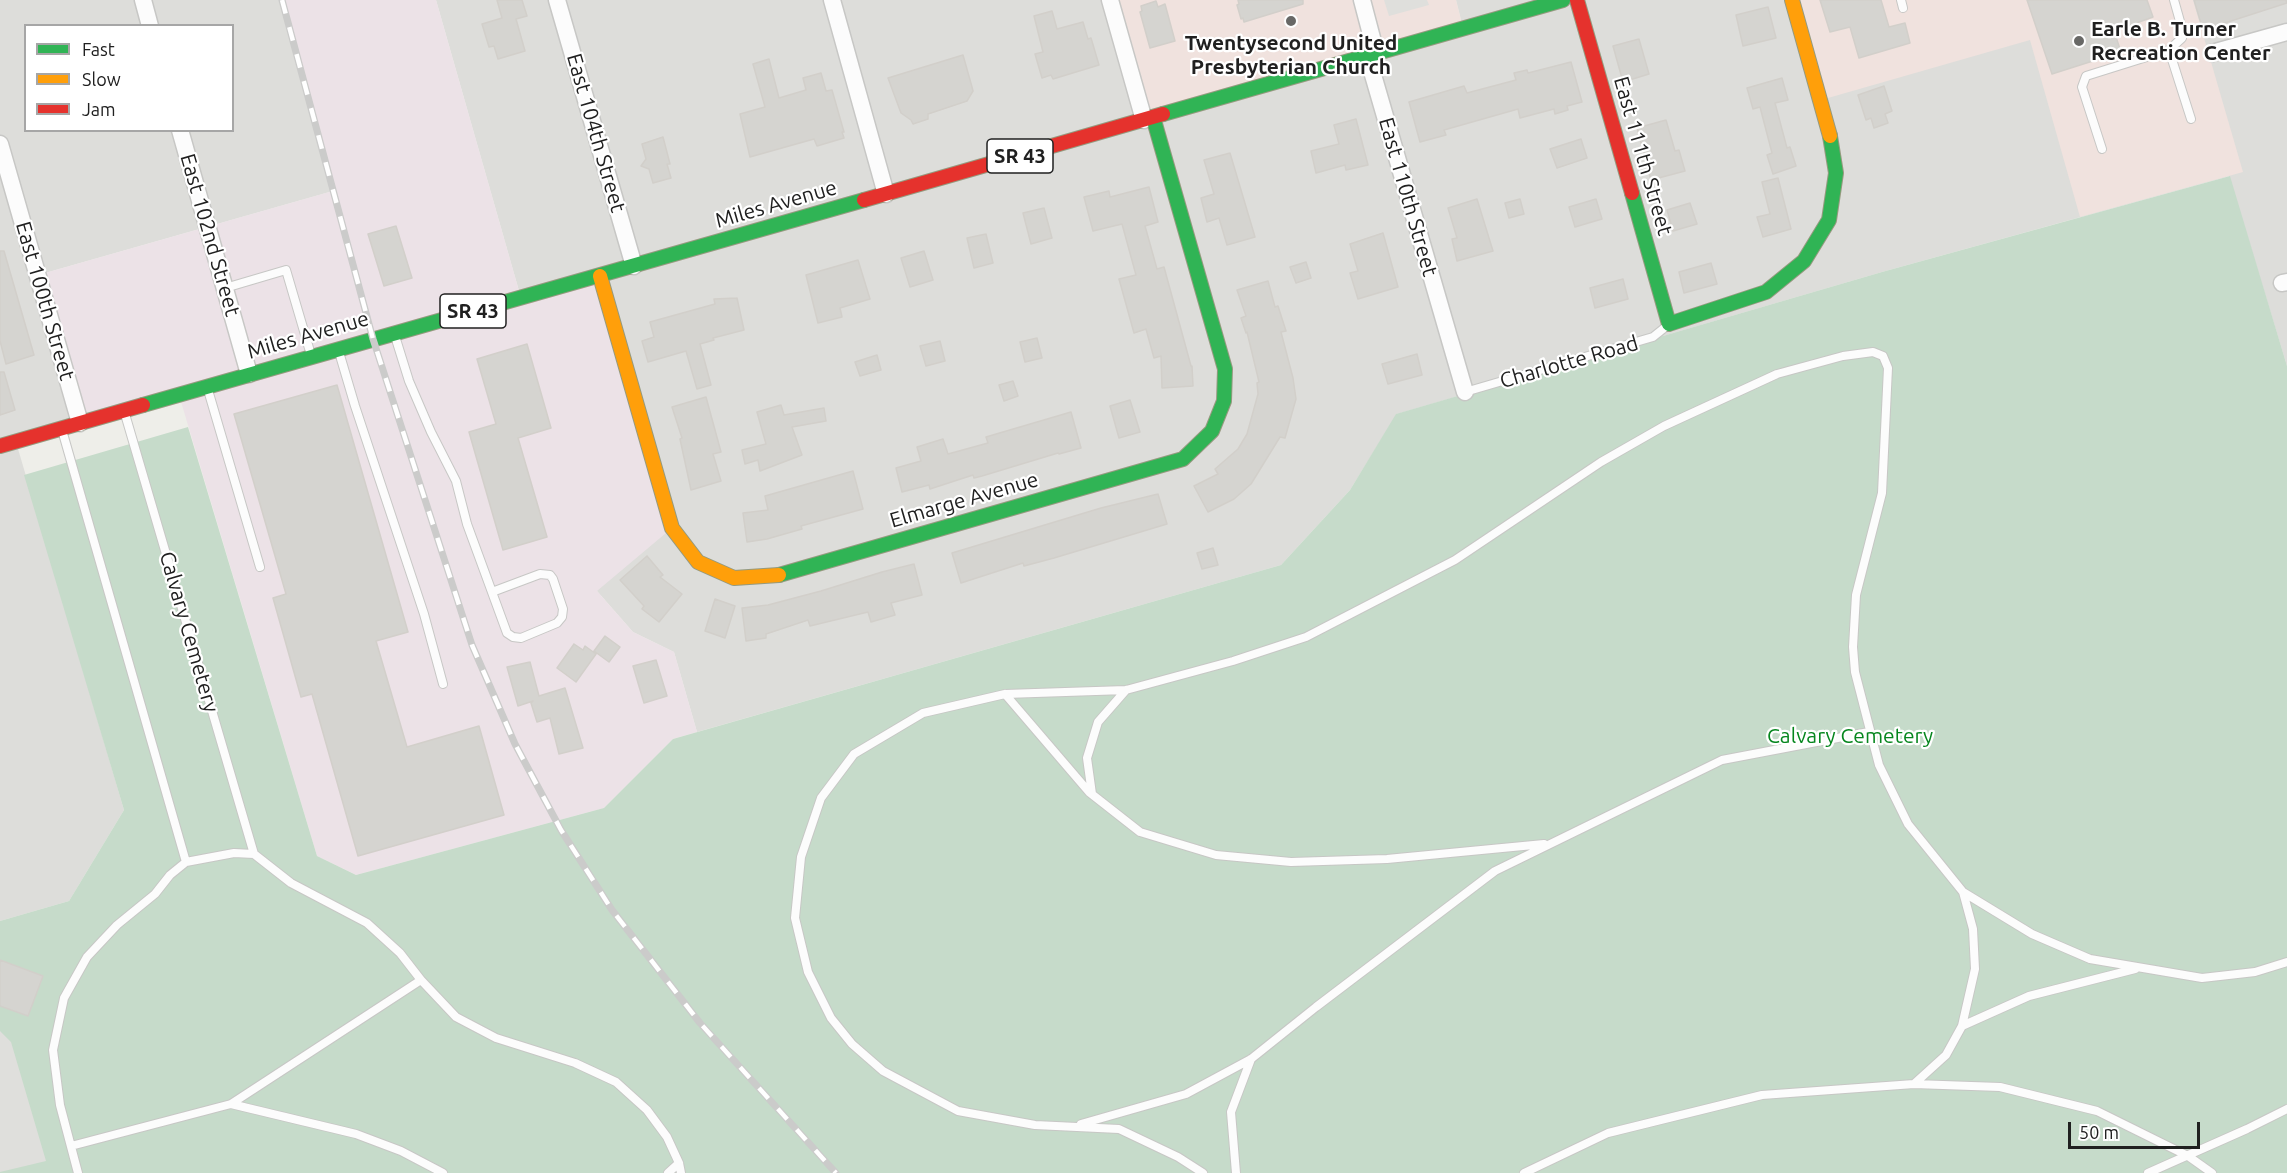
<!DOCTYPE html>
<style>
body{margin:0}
#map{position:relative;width:2287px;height:1173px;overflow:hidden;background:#eeeee9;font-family:Ubuntu,sans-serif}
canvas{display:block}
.legend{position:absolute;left:24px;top:24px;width:210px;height:108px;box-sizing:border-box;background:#fff;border:2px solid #a6a6a6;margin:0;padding:8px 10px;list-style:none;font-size:18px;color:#202020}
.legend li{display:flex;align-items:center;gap:12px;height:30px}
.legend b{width:30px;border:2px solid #a6a6a6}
.scale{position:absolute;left:2068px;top:1122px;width:132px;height:27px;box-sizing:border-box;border:3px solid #202020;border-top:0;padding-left:8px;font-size:18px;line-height:21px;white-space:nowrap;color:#202020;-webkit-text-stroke:4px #fff;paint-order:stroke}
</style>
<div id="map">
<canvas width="2287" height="1173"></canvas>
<ul class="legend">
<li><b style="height:8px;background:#30b455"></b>Fast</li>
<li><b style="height:8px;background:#ff9f0a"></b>Slow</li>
<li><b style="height:8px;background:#e5322d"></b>Jam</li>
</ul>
<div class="scale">50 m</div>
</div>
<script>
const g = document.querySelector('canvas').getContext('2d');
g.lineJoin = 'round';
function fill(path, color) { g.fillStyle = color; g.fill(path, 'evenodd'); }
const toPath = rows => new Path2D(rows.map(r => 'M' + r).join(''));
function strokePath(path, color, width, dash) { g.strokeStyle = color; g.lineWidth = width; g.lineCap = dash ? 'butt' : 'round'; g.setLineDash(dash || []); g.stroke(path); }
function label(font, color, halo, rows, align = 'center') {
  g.font = font + ' Ubuntu,sans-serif'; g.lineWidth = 4.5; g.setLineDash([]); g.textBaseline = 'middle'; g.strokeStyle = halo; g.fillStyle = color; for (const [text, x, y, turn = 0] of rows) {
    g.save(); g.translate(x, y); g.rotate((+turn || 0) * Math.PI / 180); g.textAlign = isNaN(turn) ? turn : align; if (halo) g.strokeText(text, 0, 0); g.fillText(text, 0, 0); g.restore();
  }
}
const residential = toPath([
 [0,0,282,0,333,191,38,275,80,423,16,442,124,810,69,901,0,921],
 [26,26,232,26,232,130,26,130],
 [436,0,1110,0,1463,28,1456,0,2287,0,2287,366,2229,176,1882,272,1397,414,1350,490,1281,565,697,732,674,652,633,632,597,591,521,298]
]);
const commercial = toPath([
 [1110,0,1456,0,1463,28,1144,120],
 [1792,0,2193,0,2243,172,2080,217,2030,40,1821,100]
]);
const industrial = toPath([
 [282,0,436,0,521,298,600,276,672,528,597,591,633,632,674,652,697,732,673,739,604,808,356,875,317,856,179,395,80,423,38,275,333,191]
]);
const cemetery = toPath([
 [2230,176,2287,366,2287,1173,0,1173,0,921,69,901,124,810,24,475,188,427,317,856,356,875,604,808,673,739,1281,565,1350,490,1396,414,1882,272]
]);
const parking = toPath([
 [1384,0,1427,0,1429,5,1389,16],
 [0,1031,11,1042,46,1161,0,1172]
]);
const building = toPath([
 [497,0,522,0,527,16,516,19,525,51,498,59,494,46,489,47,482,24,502,18,497,0],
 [1238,0,1303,0,1303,4,1244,22,1243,18,1241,19,1237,5,1239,4,1238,0],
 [1820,0,1881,0,1889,27,1905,23,1910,43,1859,58,1850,27,1830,32,1820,0],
 [2027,0,2147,0,2153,17,2114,31,2121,52,2052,74,2027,0],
 [2194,0,2286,0,2287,3,2203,30,2194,0],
 [1156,1,1158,7,1165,4,1175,41,1150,48,1140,12,1142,11,1141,6,1156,1],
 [1768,7,1776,38,1743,46,1736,15,1768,7],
 [1052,11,1057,29,1083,22,1088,39,1091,38,1099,65,1053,79,1051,75,1042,78,1035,54,1043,52,1034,16,1052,11],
 [1639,39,1649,74,1623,82,1613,46,1639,39],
 [963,55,972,87,973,91,967,101,928,114,928,119,913,124,911,120,901,113,888,78,963,55],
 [769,59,779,98,806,90,803,78,821,73,826,91,832,90,844,132,842,132,844,138,817,146,814,139,750,157,740,114,765,107,753,64,769,59],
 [1571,62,1582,102,1567,106,1568,110,1555,114,1554,109,1520,118,1518,109,1444,130,1446,135,1420,142,1409,102,1464,86,1467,93,1516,80,1514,73,1527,70,1528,73,1571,62],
 [1782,78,1788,100,1775,103,1787,148,1790,147,1796,166,1773,174,1767,155,1772,153,1760,107,1753,109,1747,88,1782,78],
 [1884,86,1892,111,1885,114,1888,123,1874,128,1871,118,1866,120,1858,95,1884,86],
 [1356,119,1368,165,1346,170,1345,165,1316,173,1311,151,1339,144,1334,125,1356,119],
 [1666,120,1675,151,1679,150,1685,171,1651,180,1637,128,1666,120],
 [663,137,670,164,667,164,671,178,653,183,649,169,641,166,646,159,642,144,663,137],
 [1581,139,1587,158,1557,168,1550,149,1581,139],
 [1230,153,1255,237,1227,245,1219,218,1207,222,1201,198,1214,194,1204,160,1230,153],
 [1778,178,1791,229,1763,237,1757,217,1770,214,1762,182,1778,178],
 [1149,187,1158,222,1145,226,1157,269,1164,267,1191,366,1192,366,1193,386,1162,388,1161,356,1154,358,1146,329,1134,333,1119,279,1136,275,1122,224,1093,231,1084,197,1109,191,1110,197,1149,187],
 [1477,199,1493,251,1457,261,1452,239,1457,238,1448,208,1477,199],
 [1520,199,1524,214,1509,218,1505,203,1520,199],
 [1596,199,1602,219,1575,227,1569,207,1596,199],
 [1690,203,1697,224,1673,231,1667,210,1690,203],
 [1044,208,1052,238,1031,244,1023,213,1044,208],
 [396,226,412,278,384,286,368,234,396,226],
 [1383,233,1398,287,1358,299,1350,273,1358,271,1350,244,1383,233],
 [986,234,993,263,974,268,967,238,986,234],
 [0,251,4,251,34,355,6,364,0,341,0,251],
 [924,251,933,280,910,287,901,258,924,251],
 [858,260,870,299,840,308,842,317,818,323,806,275,858,260],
 [1306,262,1311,278,1296,283,1290,267,1306,262],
 [1711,263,1717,284,1684,293,1679,272,1711,263],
 [1623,279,1628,299,1595,308,1590,288,1623,279],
 [1268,281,1275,307,1278,306,1286,331,1281,332,1293,378,1296,399,1285,438,1280,437,1251,484,1234,499,1208,512,1194,486,1218,474,1215,469,1238,449,1247,434,1258,394,1257,383,1259,382,1247,332,1246,333,1241,318,1246,316,1237,290,1268,281],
 [737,298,744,330,713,338,714,340,700,344,711,385,697,389,686,351,648,362,642,341,654,337,650,322,715,304,714,299,737,298],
 [1037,338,1042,358,1025,362,1020,342,1037,338],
 [940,341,945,361,926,366,920,346,940,341],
 [527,344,551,428,518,438,547,537,503,550,469,432,496,424,477,359,527,344],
 [1417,354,1422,375,1388,384,1382,364,1417,354],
 [877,355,881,370,860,376,855,362,877,355],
 [0,372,4,372,15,410,0,415,0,372],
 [1013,381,1018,396,1004,401,999,385,1013,381],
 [337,385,408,632,376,641,407,747,479,726,504,815,358,856,312,694,301,697,273,598,286,594,234,414,337,385],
 [706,397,721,452,713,454,721,481,691,490,680,439,682,438,672,407,706,397],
 [1130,400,1140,432,1119,438,1110,406,1130,400],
 [781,405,784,415,824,408,826,421,792,427,802,455,760,471,758,460,745,464,742,450,766,444,757,412,781,405],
 [1071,412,1081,448,1059,454,1058,453,982,476,974,478,973,475,930,489,929,485,902,492,896,468,921,461,917,447,943,439,948,454,988,443,986,437,1071,412],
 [853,471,863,509,801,526,802,529,767,539,747,542,743,513,768,510,765,496,853,471],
 [1158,494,1167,524,1054,558,1024,566,1023,563,961,583,952,553,1101,508,1158,494],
 [1213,548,1218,565,1202,569,1197,553,1213,548],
 [647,556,663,575,660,577,682,594,659,622,642,609,644,606,620,580,647,556],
 [914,564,922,595,891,603,895,615,871,622,868,612,810,626,808,620,766,634,766,638,746,641,742,608,768,605,821,591,882,572,914,564],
 [715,599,735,606,725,638,705,631,715,599],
 [605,636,620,647,609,662,594,651,605,636],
 [574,644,583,650,585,646,596,654,576,682,557,668,574,644],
 [656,660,667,696,644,703,633,666,656,660],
 [530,662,539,696,565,688,583,748,559,754,550,718,537,722,531,703,533,701,518,706,507,667,530,662],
 [0,960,43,976,28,1016,0,1006,0,960]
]);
const lane = toPath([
 [1901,0,1903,8],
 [2169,50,2191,119],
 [2102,149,2082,87,2086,76,2169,50,2182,38,2183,32,2174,0],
 [225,288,286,270,311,355],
 [395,336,409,381,431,432,456,481,467,524,507,633,513,637,521,638,557,623,562,617,563,609,553,579,550,575,540,574,492,592],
 [339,352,355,406,424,614,443,684],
 [208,390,260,567],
 [1465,392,1653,337,1668,325],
 [125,414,254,854],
 [62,430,186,862],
 [1005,694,1089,792,1140,832,1216,855,1291,862,1387,859,1544,844],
 [1092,794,1087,758,1098,722,1126,690],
 [1963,892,2032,934,2090,959,2202,978,2255,972,2287,962],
 [421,980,456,1017,496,1038,575,1063,616,1082,647,1110,667,1137,679,1163,681,1173],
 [1962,1026,2029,996,2135,969],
 [231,1104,356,1134,401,1151,443,1173],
 [1081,1124,1186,1094,1251,1059,1316,1007,1495,871,1722,760,1869,732],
 [71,1146,231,1104,421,980,400,953,367,923,291,883,254,854,234,853,186,862,170,875,155,894,117,925,87,957,64,998,53,1050,60,1105,78,1173],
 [668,1173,679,1163],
 [1203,1173,1178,1157,1119,1129,1035,1125,958,1111,883,1071,852,1044,831,1018,808,972,795,918,801,857,821,798,854,754,923,713,1005,694,1126,690,1233,661,1306,637,1455,560,1601,462,1664,426,1777,374,1843,356,1873,352,1883,356,1888,368,1882,493,1856,595,1853,647,1855,672,1879,765,1908,824,1963,892,1973,929,1975,969,1962,1026,1946,1055,1914,1084],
 [1236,1173,1231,1112,1251,1059],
 [1524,1173,1608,1133,1762,1095,1914,1084,2000,1087,2097,1111,2188,1156,2212,1173],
 [2148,1173,2247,1129,2287,1109]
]);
const street = toPath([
 [143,0,150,26],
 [557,0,634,266],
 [832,0,886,194],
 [1110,0,1144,120],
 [1362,0,1372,38,1371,68,1465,392],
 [2212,53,2287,32],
 [180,130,249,374],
 [0,144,80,423],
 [2282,283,2287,282]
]);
const fast = toPath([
 [1163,114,1563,0],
 [1632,193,1669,324,1766,292,1804,261,1829,220,1836,173,1830,136],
 [143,405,864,200],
 [779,575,1183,459,1212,431,1224,401,1225,369,1153,117]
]);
const slow = toPath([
 [1792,0,1830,136],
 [600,276,672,528,698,562,734,578,779,575]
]);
const jam = toPath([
 [1577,0,1632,193],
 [864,200,1163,114],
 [0,446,143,405]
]);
const rail = toPath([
 [282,0,373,339,472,645,515,744,561,830,612,910,700,1023,836,1173]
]);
const markers = [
 [1291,21,6,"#686866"],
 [2079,41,6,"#686866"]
];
const shields = [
 [1020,156,66],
 [473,311,66]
];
const shieldNames = [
 ["SR 43",1020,156],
 ["SR 43",473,311]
];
const poiNames = [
 ["Earle B. Turner",2091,29],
 ["Recreation Center",2091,53],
 ["Twentysecond United",1291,43,"center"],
 ["Presbyterian Church",1291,67,"center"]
];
const streetNames = [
 ["East 104th Street",596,133,74],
 ["East 111th Street",1643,156,74],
 ["East 110th Street",1408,197,74],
 ["Miles Avenue",776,204,-16],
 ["East 102nd Street",210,235,74],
 ["East 100th Street",45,301,74],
 ["Miles Avenue",308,335,-16],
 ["Charlotte Road",1569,362,-16],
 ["Elmarge Avenue",964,500,-16],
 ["Calvary Cemetery",189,632,74]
];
const parkNames = [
 ["Calvary Cemetery",1850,736]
];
fill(residential, '#ddddda');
fill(commercial, '#f0e2de');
fill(industrial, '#ece2e7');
fill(cemetery, '#c6dbca');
fill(parking, '#dfdfdc');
fill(building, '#d5d4d0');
strokePath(building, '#d2cfca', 1.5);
strokePath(lane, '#c7c7c5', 10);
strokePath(street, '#c7c7c5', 19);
strokePath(fast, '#959a7f', 16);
strokePath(slow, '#959a7f', 16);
strokePath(jam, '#959a7f', 16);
strokePath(lane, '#fcfcfc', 8);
strokePath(street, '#fcfcfc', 16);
strokePath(fast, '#30b455', 14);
strokePath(slow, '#ff9f0a', 14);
strokePath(jam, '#e5322d', 14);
strokePath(rail, '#cbcbca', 7);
strokePath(rail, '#fff', 4.5, [14]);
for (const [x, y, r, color] of markers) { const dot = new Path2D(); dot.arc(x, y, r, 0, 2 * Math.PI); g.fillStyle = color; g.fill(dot); strokePath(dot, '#fff', 2); }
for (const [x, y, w] of shields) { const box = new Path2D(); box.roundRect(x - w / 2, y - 17, w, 34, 4.5); g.fillStyle = '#fff'; g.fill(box); strokePath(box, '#202020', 1.5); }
label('bold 20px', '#202020', null, shieldNames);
label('bold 21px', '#202020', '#fff', poiNames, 'left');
label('21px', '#202020', '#fff', streetNames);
label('21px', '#06861e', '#fff', parkNames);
</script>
